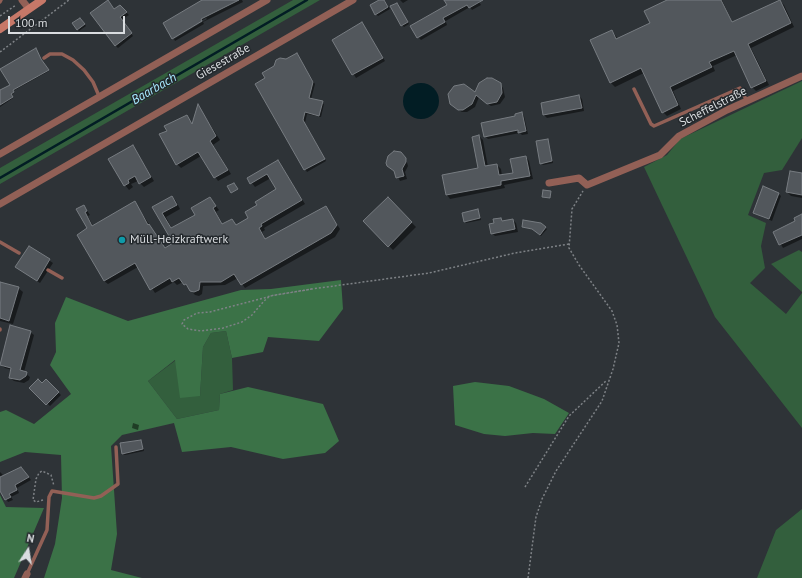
<!DOCTYPE html>
<meta charset="utf-8">
<style>
body{margin:0}
#map{position:relative;width:802px;height:578px;overflow:hidden;background:#2e3337;font-family:"PT Sans",sans-serif}
canvas{display:block}
.north{position:absolute;left:8px;top:530px;width:40px;height:40px;-webkit-text-stroke:3px #24292d;paint-order:stroke;rotate:12deg;font-size:11px;font-weight:700;line-height:16px;text-align:center;color:#dadde0}
.north::after{content:'';display:block;margin:auto;width:14px;height:18px;background:#dadde0;clip-path:polygon(50% 0,100% 100%,50% 72%,0 100%)}
.scale{position:absolute;left:8px;top:16px;width:117px;height:18px;box-sizing:border-box;border:2px solid #dadde0;border-top:0;padding-left:5px;font-size:12px;line-height:14px;white-space:nowrap;color:#dadde0;-webkit-text-stroke:3px #24292d;paint-order:stroke}
</style>
<div id="map">
<canvas width="802" height="578"></canvas>
<div class="north">N</div>
<div class="scale">100 m</div>
</div>
<script>
const g = document.querySelector('canvas').getContext('2d');
g.lineJoin = 'round';
function fill(path, color) { g.fillStyle = color; g.fill(path, 'evenodd'); }
const toPath = rows => new Path2D(rows.map(r => 'M' + r).join(''));
function strokePath(path, color, width, dash) { g.strokeStyle = color; g.lineWidth = width; g.lineCap = dash ? 'butt' : 'round'; g.setLineDash(dash || []); g.stroke(path); }
function label(font, color, halo, rows, align = 'center') {
  g.font = font + ' "PT Sans",sans-serif'; g.lineWidth = 3; g.setLineDash([]); g.textBaseline = 'middle'; g.strokeStyle = halo; g.fillStyle = color; for (const [text, x, y, turn = 0] of rows) {
    g.save(); g.translate(x, y); g.rotate((+turn || 0) * Math.PI / 180); g.textAlign = isNaN(turn) ? turn : align; if (halo) g.strokeText(text, 0, 0); g.fillText(text, 0, 0); g.restore();
  }
}
const green = toPath([
 [293,0,320,0,0,184,0,168],
 [802,81,802,138,782,170,764,173,748,215,766,223,761,246,765,268,750,283,786,314,802,293,802,428,715,317,644,167,667,155,680,139],
 [799,250,802,252,802,292,771,264],
 [226,331,232,358,233,390,220,394,219,410,177,419,148,381,176,360,200,396,203,347,211,333],
 [802,509,802,578,757,578,776,530]
]);
const forest = toPath([
 [341,280,343,309,319,341,268,337,263,352,232,358,226,331,211,333,203,347,200,396,180,398,175,360,148,381,177,419,219,410,220,394,248,387,323,404,339,441,325,453,283,459,231,447,182,452,174,423,122,435,111,446,117,534,111,570,142,578,44,578,55,544,62,498,61,455,25,452,0,462,0,412,6,410,34,424,71,394,50,365,56,352,55,323,66,297,128,321,241,290,271,289],
 [475,382,509,386,544,399,569,413,555,434,533,433,505,436,484,434,455,425,453,386],
 [0,495,6,507,44,508,14,578,0,578]
]);
const water = toPath([
 '403 101a18 18 0 1 1 36 0a18 18 0 1 1-36 0Z'
]);
const shadow = toPath([
 [204,0,242,0,243,2,203,22,204,24,175,41,174,39,207,19,206,18,172,37],
 [381,0,385,1,390,9,378,16,376,14],
 [400,0,408,0,403,3],
 [445,0,478,0,481,5,472,10,470,7,418,37,448,5],
 [670,0,722,0,733,23,780,1,784,5,794,27,751,48,769,85,756,91,752,87,737,55,713,66,715,71,673,91,681,109,667,116,663,112,644,73,615,87,611,83,591,41,612,31,618,39,651,23],
 [111,4,115,10,120,6,129,15,121,20,133,36,118,48,115,45],
 [398,6,409,24,404,27,402,25],
 [82,21,86,26,79,31,77,29],
 [446,22,447,25,421,40,419,38],
 [362,24,385,61,356,78,333,40],
 [36,49,42,61,49,71,13,91,14,93,11,95,13,98,0,107,0,96,11,85],
 [297,54,315,84,311,99,324,104,321,117,307,114,305,123,326,161,307,172,256,84,266,79,286,60],
 [500,84,503,88,505,97,500,104,491,106,479,97,475,107,467,112,462,112,454,107,475,94],
 [579,96,582,99,584,111,547,118,544,115,542,103],
 [198,106,220,140,213,145,231,174,218,181,201,156,181,168,177,164,169,131,187,116,193,124],
 [522,113,524,116,528,134,522,135,520,133,488,139,485,136],
 [479,136,483,140,488,167,497,165,501,169,502,176,515,173,526,157,529,161,533,179,504,185,505,188,450,199,447,195,443,176,479,169],
 [547,140,553,163,543,165,541,163],
 [133,146,154,181,144,187,138,181,131,184,133,187,129,190,125,185],
 [403,156,406,159,408,166,405,172,407,179,400,181,395,171],
 [278,161,305,204,264,228,265,230,262,232,266,240,326,207,340,229,335,237,245,288,238,278,225,285,203,286,202,294,199,296,195,295,183,282,177,285,174,282,155,293,138,267,108,284,104,281,88,229,84,206,90,215,88,216,93,226,135,203,165,248,174,243,154,207,172,197,176,201,180,209,166,217,172,229,196,215,210,198,219,210,216,212,223,225,232,220,237,226,250,218,258,205,278,190,271,178,255,187,248,178],
 [802,174,802,198,791,196,787,192],
 [778,193,781,196,772,221,754,213],
 [388,199,416,227,393,250,364,221],
 [478,210,481,220,466,223,465,221],
 [802,215,802,239,783,248,774,232,797,222],
 [501,219,504,222,513,220,516,223,518,232,495,236,492,233,495,223],
 [541,224,547,229,541,236,534,230,523,226],
 [29,247,53,263,40,283,17,267],
 [0,283,18,288,23,292,13,324,0,321],
 [30,332,34,335,24,372,30,377,29,380,24,383,14,381,10,378,12,370,5,368,1,365],
 [46,380,61,395,50,406,31,388,42,384],
 [133,423,139,425,138,430,132,428],
 [141,441,144,451,125,455,123,454,121,444],
 [24,471,31,480,17,488,19,493,11,497,13,500,8,502,0,488,0,472,4,476]
]);
const stream = toPath([
 [0,178,307,0]
]);
const building = toPath([
 [108,0,114,9,120,5,127,12,120,17,132,33,115,46,90,13,108,0],
 [202,0,239,0,201,19,202,21,172,39,163,23,202,0],
 [379,0,384,0,388,7,375,15,370,5,379,0],
 [444,0,483,0,469,8,467,5,443,18,445,22,417,38,410,26,447,5,444,0],
 [667,0,721,0,732,22,780,0,791,23,748,44,766,81,751,88,734,51,709,62,712,67,670,87,678,105,662,113,641,68,610,83,590,40,612,30,616,39,650,23,644,11,667,0],
 [397,3,408,22,401,26,390,6,397,3],
 [80,18,85,24,77,30,72,23,80,18],
 [362,22,383,58,352,75,332,40,362,22],
 [36,48,41,59,49,70,13,90,14,92,11,94,13,97,0,105,0,90,10,85,0,69,36,48],
 [297,53,313,82,309,98,323,101,319,116,305,112,303,120,325,159,304,170,255,84,265,78,262,73,274,66,276,60,280,58,286,59,297,53],
 [487,78,492,78,501,83,502,93,497,102,487,104,476,95,472,104,463,110,458,110,450,104,448,94,454,86,464,84,475,92,479,83,487,78],
 [579,95,582,108,543,115,541,103,579,95],
 [198,104,216,136,210,141,228,170,214,178,198,152,176,165,159,134,167,131,164,126,187,115,192,124,198,104],
 [522,112,526,131,518,133,518,130,484,137,481,123,515,116,515,114,522,112],
 [479,135,485,166,497,164,499,175,513,173,510,159,526,156,530,176,501,181,501,185,446,195,442,175,478,168,472,137,479,135],
 [548,139,552,161,540,164,536,141,548,139],
 [133,145,151,177,139,184,135,176,128,180,129,183,124,186,108,159,133,145],
 [394,151,401,152,406,158,406,162,402,169,404,176,396,178,394,171,387,166,386,163,388,156,394,151],
 [278,160,302,200,261,224,262,226,259,228,265,239,326,206,337,225,331,233,241,285,234,274,221,282,200,282,199,290,194,292,190,291,186,284,184,285,179,278,172,282,170,278,150,290,135,263,104,281,77,235,87,228,76,209,84,205,87,211,85,212,92,226,135,201,148,225,149,224,165,248,173,243,152,207,172,196,177,205,162,213,171,228,195,215,191,208,210,197,216,206,213,208,222,224,232,219,236,225,248,218,245,212,257,205,255,202,276,189,267,174,250,184,247,178,278,160],
 [790,171,802,173,802,195,786,192,790,171],
 [234,183,238,189,231,193,227,186,234,183],
 [763,186,779,193,769,219,753,213,763,186],
 [543,190,551,191,550,198,542,197,543,190],
 [388,197,412,222,388,247,363,221,388,197],
 [478,209,480,218,464,222,462,213,478,209],
 [802,214,802,235,779,245,773,232,795,221,794,218,802,214],
 [501,218,502,221,513,219,515,229,491,234,489,224,494,223,493,219,501,218],
 [523,220,541,223,546,227,540,235,532,229,522,227,523,220],
 [29,246,50,259,37,281,15,267,29,246],
 [0,282,19,287,9,321,0,318,0,282],
 [10,325,31,331,20,370,27,372,26,376,20,380,9,378,11,368,0,365,10,325],
 [38,379,42,383,46,379,59,392,46,405,29,388,38,379],
 [141,440,143,449,122,454,120,443,141,440],
 [21,467,29,477,15,485,17,490,9,494,11,497,5,500,0,491,0,477,21,467]
]);
const path = toPath([
 [0,16,16,5],
 [0,52,69,0],
 [312,289,270,296,264,301,252,315,242,322,223,328,201,331,188,329,182,324,184,320,197,313,210,312,264,298,270,296,275,295,312,289,429,273,515,253,569,244],
 [525,487,569,416,607,380],
 [43,500,36,502,33,500,36,479,39,473,42,471,51,475,54,486],
 [528,578,536,517,542,499,556,471,602,401,613,369,619,343,617,325,612,311,579,265,569,248,572,209,583,191]
]);
const lane = toPath([
 [0,2,1,0],
 [44,58,50,54,62,54,73,60,84,70,93,82,99,96],
 [634,89,651,124,654,126,740,88,747,101],
 [0,242,19,253],
 [48,270,62,278],
 [0,329,0,330],
 [27,574,47,530,49,497,52,491,94,498,101,496,118,484,116,447]
]);
const street = toPath([
 [22,0,29,9],
 [0,154,267,0],
 [549,183,579,178,587,185,660,155,679,136,727,110,802,76],
 [0,204,353,0],
 [25,578,27,574]
]);
const secondary = toPath([
 [0,29,42,0]
]);
const markers = [
 [122,240,4,"#0f9aa8"]
];
const streetNames = [
 ["Giesestraße",223,62,-30],
 ["Scheffelstraße",713,107,-27]
];
const poiNames = [
 ["Müll-Heizkraftwerk",130,240]
];
const waterNames = [
 ["Baarbach",154,89,-30]
];
fill(green, '#335f3d');
fill(forest, '#3b7247');
fill(water, '#021d24');
fill(shadow, '#0007');
strokePath(stream, '#021d24', 2.5);
fill(building, '#52575c');
strokePath(building, '#777c81', 1);
strokePath(path, '#7e8286', 1.5, [2, 2]);
strokePath(lane, '#926056', 3.5);
strokePath(street, '#926056', 7);
strokePath(secondary, '#c77868', 8);
for (const [x, y, r, color] of markers) { const dot = new Path2D(); dot.arc(x, y, r, 0, 2 * Math.PI); g.fillStyle = color; g.fill(dot); strokePath(dot, '#24292d', 1.5); }
label('12px', '#dadde0', '#24292d', streetNames);
label('12px', '#dadde0', '#24292d', poiNames, 'left');
label('italic 13px', '#a4e6fb', '#24292d', waterNames);
</script>
